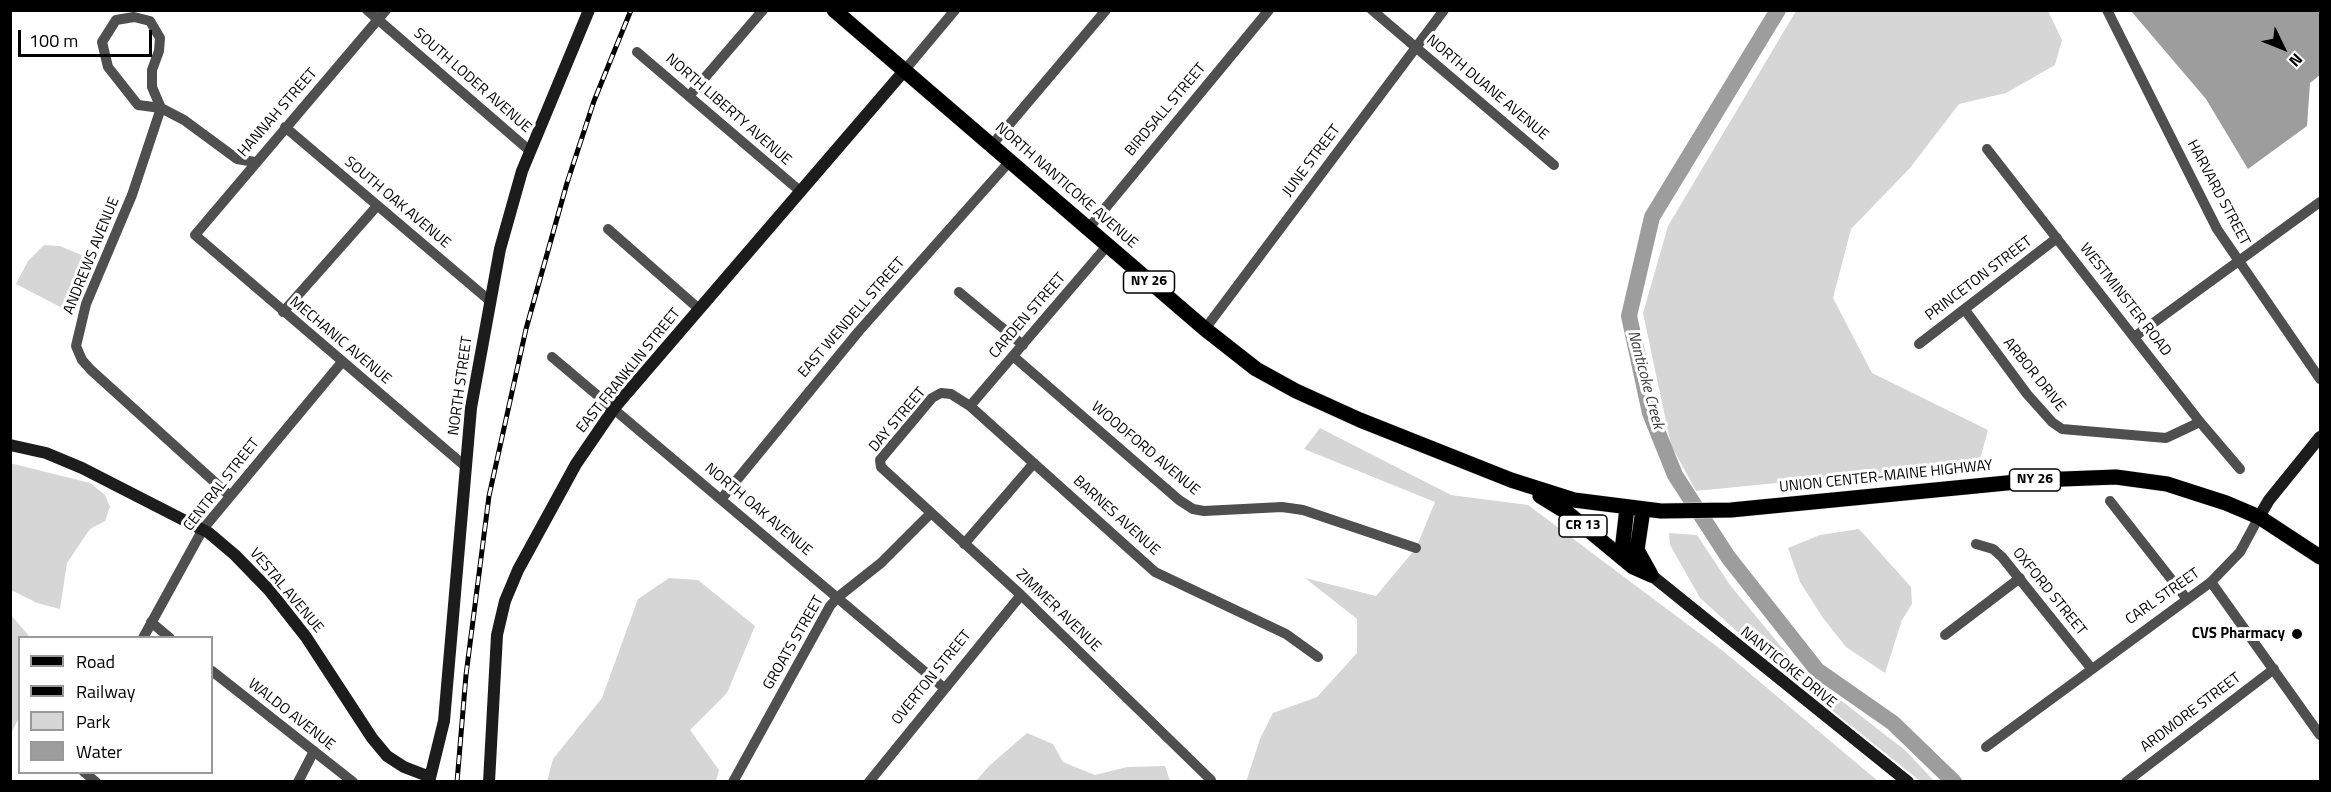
<!DOCTYPE html>
<style>
body{margin:0}
#map{position:relative;width:2331px;height:792px;overflow:hidden;background:#fff;font-family:"Titillium Web",sans-serif}
canvas{display:block}
.frame{position:absolute;inset:0;border:12px solid #000;pointer-events:none}
.legend{position:absolute;left:18px;top:636px;width:195px;height:138px;box-sizing:border-box;background:#fff;border:2px solid #999;margin:0;padding:8px 10px;list-style:none;font-size:18px;color:#000}
.legend li{display:flex;align-items:center;gap:12px;height:30px}
.legend b{width:30px;border:2px solid #999}
.north{position:absolute;left:2253px;top:18px;width:60px;height:60px;-webkit-text-stroke:4px #fff;paint-order:stroke;rotate:133deg;font-size:16px;font-weight:700;line-height:24px;text-align:center;color:#000}
.north::after{content:'';display:block;margin:auto;width:21px;height:27px;background:#000;clip-path:polygon(50% 0,100% 100%,50% 72%,0 100%)}
.scale{position:absolute;left:18px;top:30px;width:134px;height:27px;box-sizing:border-box;border:3px solid #000;border-top:0;padding-left:8px;font-size:18px;line-height:21px;white-space:nowrap;color:#000;-webkit-text-stroke:4px #fff;paint-order:stroke}
</style>
<div id="map">
<canvas width="2331" height="792"></canvas>
<div class="frame"></div>
<ul class="legend">
<li><b style="height:8px;background:#000"></b>Road</li>
<li><b style="height:8px;background:#000"></b>Railway</li>
<li><b style="height:16px;background:#d6d6d6"></b>Park</li>
<li><b style="height:16px;background:#9d9d9d"></b>Water</li>
</ul>
<div class="north">N</div>
<div class="scale">100 m</div>
</div>
<script>
const g = document.querySelector('canvas').getContext('2d');
g.lineJoin = 'round';
function fill(path, color) { g.fillStyle = color; g.fill(path, 'evenodd'); }
const toPath = rows => new Path2D(rows.map(r => 'M' + r).join(''));
function strokePath(path, color, width, dash) { g.strokeStyle = color; g.lineWidth = width; g.lineCap = dash ? 'butt' : 'round'; g.setLineDash(dash || []); g.stroke(path); }
function label(font, color, halo, rows, align = 'center') {
  g.font = font + ' "Titillium Web",sans-serif'; g.lineWidth = 6; g.setLineDash([]); g.textBaseline = 'middle'; g.strokeStyle = halo; g.fillStyle = color; for (const [text, x, y, turn = 0] of rows) {
    g.save(); g.translate(x, y); g.rotate((+turn || 0) * Math.PI / 180); g.textAlign = isNaN(turn) ? turn : align; if (halo) g.strokeText(text, 0, 0); g.fillText(text, 0, 0); g.restore();
  }
}
const green = toPath([
 [1796,11,2048,11,2062,40,2055,65,2006,93,1959,104,1910,168,1851,229,1833,298,1872,373,1988,430,1979,463,1696,491,1671,445,1643,313,1668,226],
 [44,245,60,246,93,260,77,306,68,311,16,284,28,261],
 [1320,428,1451,495,1528,505,1723,651,1878,781,1246,782,1260,739,1273,713,1317,697,1357,653,1357,619,1305,578,1376,596,1416,548,1435,502,1304,449],
 [10,463,90,483,105,495,110,507,105,521,90,529,67,563,60,609,37,603,11,590],
 [1859,529,1911,587,1912,604,1902,620,1885,673,1846,647,1823,618,1800,582,1788,548,1820,535],
 [1669,533,1697,535,1730,585,1798,667,1906,751,1934,781,1920,781,1763,655,1700,598,1670,545],
 [669,578,698,580,755,626,727,693,690,730,719,770,716,781,547,781,553,759,602,698,638,599],
 [11,615,30,637,20,638,19,718,11,733],
 [1027,733,1053,744,1063,762,1095,775,1127,767,1165,766,1170,781,976,781,989,766]
]);
const water = toPath([
 [2131,11,2320,11,2320,75,2310,83,2307,126,2248,169,2206,99]
]);
const river = toPath([
 [1778,10,1652,217,1629,316,1650,413,1675,475,1728,557,1817,670,1893,723,1954,782]
]);
const street = toPath([
 [367,10,530,151],
 [386,10,195,235,466,467],
 [1372,10,1554,165],
 [2107,10,2217,229,2320,379],
 [637,52,800,191],
 [904,71,955,10],
 [689,96,763,10],
 [161,108,132,195,86,304,76,346,82,360,91,370,230,496],
 [161,108,152,87,152,70,159,51,160,38,150,21,134,17,116,20,102,42,108,67,138,105,161,108,184,120,237,159,255,162],
 [285,127,490,301],
 [991,146,1106,10],
 [1987,149,2200,422,2240,469],
 [608,229,699,309],
 [1088,229,1269,10],
 [959,292,1023,345],
 [1965,310,2027,394,2052,422,2062,429,2166,438,2200,422],
 [283,312,377,206],
 [1205,329,1444,10],
 [2134,337,2320,202],
 [1919,344,2057,238],
 [1013,356,1179,500,1193,509,1204,511,1282,507,1303,510,1416,548],
 [552,357,943,687],
 [970,406,1107,246],
 [722,498,859,331,1010,161],
 [2110,501,2186,598],
 [964,544,1034,463],
 [1976,544,1993,549,2002,557,2091,668],
 [2211,582,2320,735],
 [151,622,170,638],
 [1945,635,2020,578],
 [143,638,203,529,342,362],
 [212,671,353,782],
 [1986,747,2211,582,2240,552,2259,517],
 [84,772,96,782],
 [1211,780,1021,595,881,467,880,460,932,398,941,393,951,394,970,406,1155,572,1286,634,1318,657],
 [298,782,314,751],
 [733,782,830,606,838,597,881,563,931,513],
 [869,782,1021,595],
 [2126,782,2274,669]
]);
const secondary = toPath([
 [10,445,46,453,82,468,209,533,235,555,269,590,306,637,372,738,387,756,404,767,430,777],
 [2259,517,2269,500,2320,437],
 [1651,575,1908,782],
 [429,782,444,721,471,408,500,249,522,171,589,10],
 [489,782,497,635,505,601,518,570,576,464,615,407,904,71]
]);
const primary = toPath([
 [834,10,1205,329,1256,369,1296,391,1360,420,1511,480,1574,500,1661,511,1731,510,2037,480,2116,477,2167,484,2226,503,2259,517,2320,557],
 [1540,496,1569,514,1633,567,1651,575],
 [1627,508,1623,542,1624,551,1630,563],
 [1643,510,1637,550,1651,575]
]);
const rail = toPath([
 [457,782,466,675,489,496,526,329,567,183,594,101,631,10]
]);
const markers = [
 [2297,634,6,"#000"]
];
const shields = [
 [1149,282,51],
 [2035,480,51],
 [1583,526,48]
];
const shieldNames = [
 ["NY 26",1149,282],
 ["NY 26",2035,480],
 ["CR 13",1583,526]
];
const streetNames = [
 ["SOUTH LODER AVENUE",472,81,41],
 ["NORTH DUANE AVENUE",1487,88,40],
 ["NORTH LIBERTY AVENUE",728,110,41],
 ["BIRDSALL STREET",1166,110,-50],
 ["HANNAH STREET",278,113,-49],
 ["JUNE STREET",1312,161,-53],
 ["NORTH NANTICOKE AVENUE",1066,186,41],
 ["HARVARD STREET",2218,193,62],
 ["SOUTH OAK AVENUE",397,203,40],
 ["ANDREWS AVENUE",92,256,-68],
 ["PRINCETON STREET",1979,279,-37],
 ["WESTMINSTER ROAD",2125,300,52],
 ["CARDEN STREET",1028,316,-49],
 ["EAST WENDELL STREET",852,318,-49],
 ["MECHANIC AVENUE",340,341,40],
 ["EAST FRANKLIN STREET",629,371,-51],
 ["ARBOR DRIVE",2034,375,51],
 ["NORTH STREET",461,386,-82],
 ["DAY STREET",898,420,-50],
 ["WOODFORD AVENUE",1145,449,40],
 ["UNION CENTER-MAINE HIGHWAY",1886,477,-6],
 ["CENTRAL STREET",222,485,-52],
 ["NORTH OAK AVENUE",758,510,40],
 ["BARNES AVENUE",1116,516,42],
 ["VESTAL AVENUE",286,591,50],
 ["OXFORD STREET",2049,592,51],
 ["CARL STREET",2163,597,-35],
 ["ZIMMER AVENUE",1058,611,44],
 ["GROATS STREET",794,643,-60],
 ["NANTICOKE DRIVE",1788,668,39],
 ["OVERTON STREET",932,678,-51],
 ["ARDMORE STREET",2191,713,-37],
 ["WALDO AVENUE",291,715,38]
];
const poiNames = [
 ["CVS Pharmacy",2285,634]
];
const waterNames = [
 ["Nanticoke Creek",1645,380,75]
];
fill(green, '#d6d6d6');
fill(water, '#9d9d9d');
strokePath(river, '#9d9d9d', 16);
strokePath(primary, '#dbdbdb', 16);
strokePath(street, '#4f4f4f', 10);
strokePath(secondary, '#1c1c1c', 12);
strokePath(primary, '#000', 15);
strokePath(rail, '#000', 5);
strokePath(rail, '#fff', 3, [9]);
for (const [x, y, r, color] of markers) { const dot = new Path2D(); dot.arc(x, y, r, 0, 2 * Math.PI); g.fillStyle = color; g.fill(dot); strokePath(dot, '#fff', 2); }
for (const [x, y, w] of shields) { const box = new Path2D(); box.roundRect(x - w / 2, y - 11, w, 22, 4.5); g.fillStyle = '#fff'; g.fill(box); strokePath(box, '#000', 1.5); }
label('bold 14px', '#000', null, shieldNames);
label('15px', '#000', '#fff', streetNames);
label('bold 15px', '#000', '#fff', poiNames, 'right');
label('italic 16px', '#3e3e3e', '#fff', waterNames);
</script>
